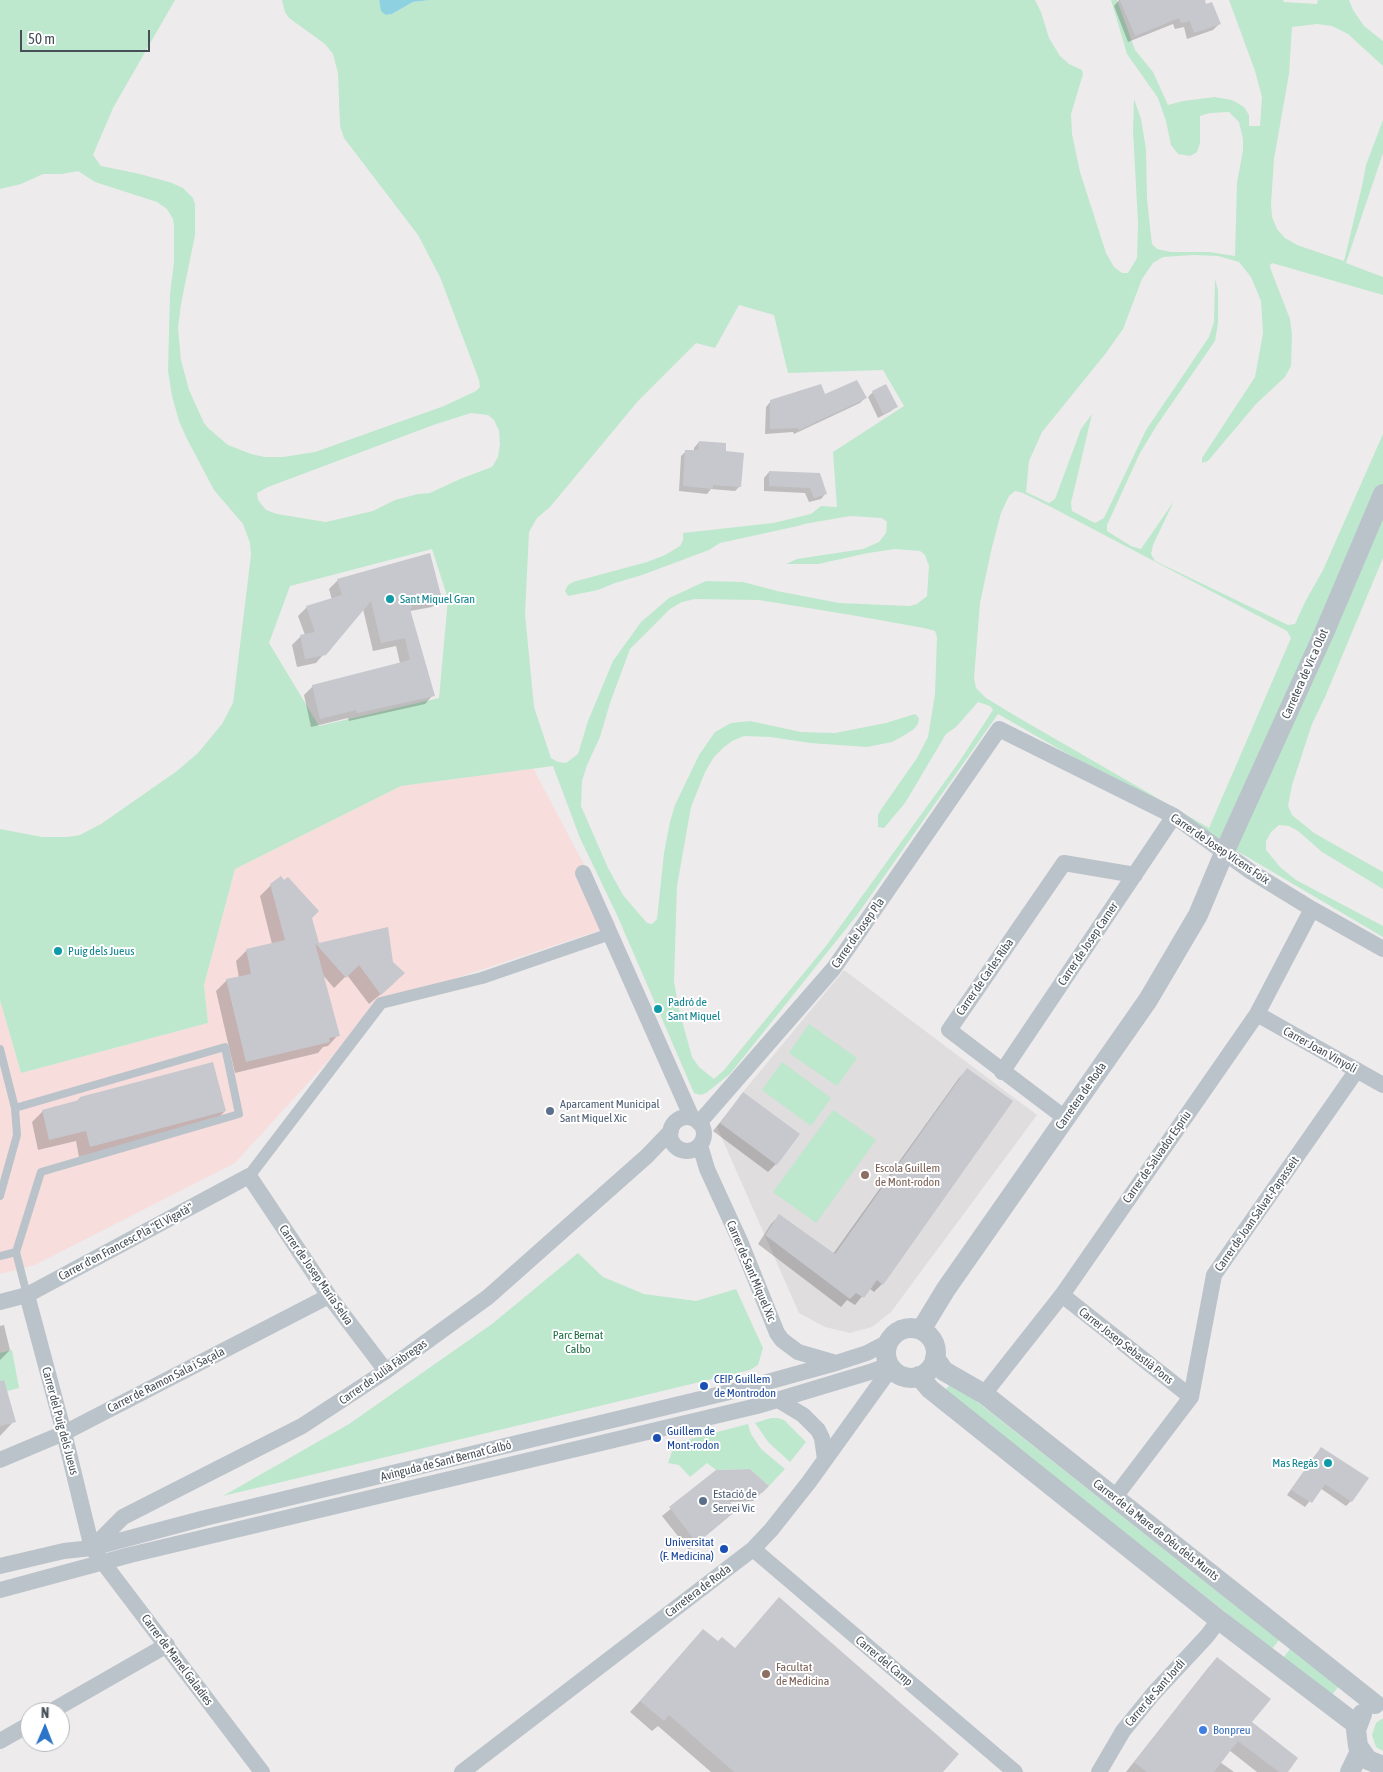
<!DOCTYPE html>
<meta charset="utf-8">
<style>
body{margin:0}
#map{position:relative;width:1383px;height:1772px;overflow:hidden;background:#eeebec;font-family:"Asap Condensed",sans-serif}
canvas{display:block}
.north{position:absolute;left:20px;top:1702px;width:50px;height:50px;box-sizing:border-box;background:#fff;border:1px solid #b5b9bc;border-radius:50%;rotate:1deg;font-size:14px;font-weight:700;line-height:20px;text-align:center;color:#464f57}
.north::after{content:'';display:block;margin:auto;width:18px;height:22px;background:#2b74c8;clip-path:polygon(50% 0,100% 100%,50% 72%,0 100%)}
.scale{position:absolute;left:20px;top:30px;width:130px;height:22px;box-sizing:border-box;border:2px solid #464f57;border-top:0;padding-left:6px;font-size:15px;line-height:18px;white-space:nowrap;color:#464f57;-webkit-text-stroke:4px #fff;paint-order:stroke}
</style>
<div id="map">
<canvas width="1383" height="1772"></canvas>
<div class="north">N</div>
<div class="scale">50 m</div>
</div>
<script>
const g = document.querySelector('canvas').getContext('2d');
g.lineJoin = 'round';
function fill(path, color) { g.fillStyle = color; g.fill(path, 'evenodd'); }
const toPath = rows => new Path2D(rows.map(r => 'M' + r).join(''));
function strokePath(path, color, width, dash) { g.strokeStyle = color; g.lineWidth = width; g.lineCap = dash ? 'butt' : 'round'; g.setLineDash(dash || []); g.stroke(path); }
function label(font, color, halo, rows, align = 'center') {
  g.font = font + ' "Asap Condensed",sans-serif'; g.lineWidth = 4; g.setLineDash([]); g.textBaseline = 'middle'; g.strokeStyle = halo; g.fillStyle = color; for (const [text, x, y, turn = 0] of rows) {
    g.save(); g.translate(x, y); g.rotate((+turn || 0) * Math.PI / 180); g.textAlign = isNaN(turn) ? turn : align; if (halo) g.strokeText(text, 0, 0); g.fillText(text, 0, 0); g.restore();
  }
}
const education = toPath([
 [844,970,1037,1115,891,1312,872,1327,850,1333,825,1327,799,1313,717,1127,743,1092]
]);
const medical = toPath([
 [533,768,616,925,381,1003,235,1163,35,1265,0,1274,0,1000,21,1073,208,1023,204,985,235,869,401,786]
]);
const green = toPath([
 [0,0,175,0,113,108,93,155,101,166,140,174,172,183,183,188,193,198,195,204,195,235,181,304,178,328,181,360,189,390,204,423,208,428,228,445,251,454,265,457,283,457,315,452,444,406,476,391,480,387,479,380,440,277,418,235,344,138,340,126,338,73,333,54,325,44,289,18,285,12,282,0,379,0,380,5,386,15,392,14,413,2,430,0,1035,0,1041,12,1049,38,1060,56,1069,64,1082,70,1083,74,1071,114,1072,134,1080,172,1106,253,1114,267,1122,273,1128,273,1137,258,1138,223,1133,131,1134,99,1141,119,1146,149,1147,199,1150,227,1152,244,1157,249,1171,252,1209,252,1235,256,1237,183,1243,150,1243,139,1239,122,1229,112,1210,113,1200,116,1200,143,1197,152,1190,156,1178,154,1171,145,1166,121,1158,98,1127,54,1111,0,1117,0,1135,50,1153,72,1168,105,1183,101,1215,97,1232,100,1244,107,1249,115,1249,126,1260,126,1262,97,1255,71,1229,0,1283,0,1284,2,1317,4,1318,0,1349,0,1353,10,1364,26,1383,41,1383,66,1348,34,1332,26,1317,24,1292,27,1289,74,1274,159,1271,204,1272,217,1277,229,1285,238,1297,245,1344,261,1362,186,1366,165,1383,120,1383,153,1346,263,1383,277,1383,295,1272,263,1270,265,1271,270,1290,319,1292,335,1291,366,1285,377,1256,404,1208,461,1202,463,1202,458,1255,377,1263,333,1261,301,1251,277,1239,262,1218,256,1193,255,1163,257,1153,263,1142,279,1123,329,1106,353,1042,432,1029,461,1026,492,1049,503,1055,499,1081,429,1092,414,1071,503,1072,511,1095,523,1104,518,1146,430,1209,337,1214,322,1215,279,1218,290,1218,323,1215,341,1157,425,1140,453,1107,525,1107,531,1131,546,1141,549,1174,501,1153,545,1151,554,1155,561,1288,625,1295,624,1305,602,1323,570,1383,434,1383,558,1325,697,1312,724,1292,785,1288,806,1292,815,1314,833,1383,872,1383,889,1322,852,1298,831,1289,826,1279,825,1271,832,1266,841,1266,850,1280,867,1296,880,1383,926,1383,937,1244,855,998,714,857,915,730,1074,706,1093,701,1095,694,1093,617,915,580,838,553,766,401,786,235,869,204,985,208,1023,21,1073,0,1000,0,829,42,837,68,837,80,835,101,824,177,771,198,753,222,724,233,703,251,555,250,543,243,524,214,490,186,437,179,421,172,396,168,371,170,294,174,262,174,226,173,219,167,209,157,202,95,182,78,171,62,174,43,174,21,184,0,189],
 [739,305,774,315,788,373,883,370,904,406,833,452,837,507,821,506,811,514,773,523,683,533,683,540,680,546,665,555,647,562,573,582,568,585,565,591,568,596,598,590,615,583,642,575,709,550,720,543,798,526,804,524,850,516,882,518,887,522,886,533,879,542,863,549,797,559,786,564,818,564,868,553,895,549,920,551,925,555,929,566,927,596,917,604,910,606,839,603,777,591,743,582,706,581,669,598,641,622,613,661,588,721,578,754,566,763,558,762,551,758,534,707,525,614,529,532,537,518,550,507,638,401,696,343,715,348],
 [471,413,488,415,494,420,499,431,500,444,498,457,492,467,460,479,430,493,418,494,395,500,373,511,326,522,277,514,266,510,258,500,257,493,268,487,436,424],
 [1015,491,1023,493,1051,507,1287,631,1291,638,1209,828,1014,715,986,698,976,688,974,678,980,603,992,547,1001,513,1009,496],
 [432,549,448,599,439,698,319,726,269,643,290,586],
 [695,599,759,600,851,615,924,628,935,631,937,637,935,694,928,737,917,758,882,808,878,815,878,827,884,828,905,803,946,734,956,727,978,702,990,706,993,710,959,762,826,946,724,1070,714,1079,699,1067,692,1057,678,1006,674,981,677,886,691,807,705,772,714,757,723,748,732,741,744,736,771,737,810,743,867,747,892,742,903,736,914,729,918,724,919,718,915,714,886,723,835,733,801,732,750,721,731,723,715,732,699,755,675,805,670,822,664,853,657,919,652,924,647,923,623,895,608,868,581,806,582,781,587,765,600,737,610,703,630,649,670,609,682,602],
 [809,1024,857,1058,837,1086,789,1053],
 [782,1062,831,1098,811,1126,762,1090],
 [833,1110,876,1140,816,1223,773,1192],
 [578,1253,603,1277,644,1294,696,1301,736,1289,763,1348,758,1365,750,1370,223,1496,349,1424,492,1324],
 [12,1350,19,1388,0,1393,0,1353],
 [952,1382,1279,1640,1272,1649,945,1390],
 [771,1418,778,1418,784,1420,806,1442,790,1462,769,1443,755,1423],
 [748,1424,751,1434,761,1449,785,1469,769,1486,750,1469,716,1470,707,1463,690,1477,679,1465,668,1463,675,1443],
 [1290,1649,1338,1687,1332,1695,1283,1658],
 [1383,1718,1383,1751,1376,1747,1372,1735,1376,1723]
]);
const water = toPath([
 [379,0,430,0,413,2,392,14,386,15,381,11]
]);
const shadow = toPath([
 [1119,0,1203,0,1220,23,1213,30,1187,39,1184,27,1175,29,1173,24,1128,42,1114,6],
 [873,392,897,406,891,411,878,418,868,397],
 [865,398,860,403,794,434,793,432,765,434,766,407,771,401],
 [699,442,725,453,740,486,735,491,711,489,707,494,679,491,681,456,686,451,694,451,694,448],
 [769,472,826,493,821,499,809,502,805,493,764,491,764,478],
 [338,580,441,598,432,607,410,611,433,695,425,704,349,721,348,718,311,727,304,695,313,686,400,663,396,646,373,651,363,609,316,663,297,667,292,645,301,636,305,635,298,616,307,607,332,600,329,589],
 [271,885,311,918,318,944,386,928,393,984,369,1004,347,975,334,988,322,974,338,1035,328,1046,323,1047,318,1053,235,1073,216,991,227,980,239,978,236,961,247,950,272,944,260,896],
 [967,1070,882,1284,874,1292,869,1288,855,1305,847,1300,841,1307,758,1244,771,1224,779,1216,833,1254,959,1078],
 [743,1094,776,1164,768,1172,713,1131],
 [80,1098,225,1111,214,1122,79,1157,76,1141,38,1150,32,1122,43,1111,76,1102],
 [4,1325,10,1350,0,1360,0,1326],
 [0,1399,14,1421,0,1436],
 [1316,1454,1351,1501,1346,1506,1320,1488,1305,1507,1287,1495],
 [717,1471,767,1487,753,1501,728,1502,727,1518,689,1550,662,1516],
 [693,1642,717,1643,734,1649,942,1772,711,1772,658,1726,652,1731,630,1712],
 [1217,1658,1251,1723,1286,1772,1257,1772,1229,1750,1220,1762,1234,1772,1126,1772,1208,1668]
]);
const building = toPath([
 [1120,0,1205,0,1206,4,1212,2,1221,24,1194,33,1190,21,1181,23,1179,18,1135,36],
 [857,380,867,398,799,430,798,428,770,429,770,400,821,384,825,394],
 [886,384,898,407,883,414,872,391],
 [699,441,726,443,726,451,744,453,741,487,713,485,713,489,683,486,685,450,698,450],
 [769,471,820,473,827,494,814,498,810,488,769,486],
 [430,553,442,599,411,605,412,608,410,609,435,696,357,713,356,710,320,719,312,685,410,660,405,638,381,643,371,601,326,655,305,659,300,635,315,632,306,606,342,595,337,579],
 [281,876,284,880,288,877,319,911,312,918,319,943,388,927,393,962,405,973,381,995,359,965,346,978,315,943,340,1036,329,1038,330,1042,246,1062,226,979,251,974,246,949,285,940,270,884],
 [213,1062,226,1111,90,1147,86,1131,49,1140,42,1110,79,1100,80,1097],
 [967,1068,1013,1101,883,1285,877,1280,864,1298,856,1293,850,1299,765,1235,779,1214,835,1254],
 [743,1092,800,1134,777,1165,720,1123],
 [4,1380,16,1422,0,1426,0,1381],
 [1321,1447,1369,1478,1352,1502,1325,1484,1312,1503,1291,1490],
 [750,1469,769,1486,762,1493,724,1495,737,1510,697,1543,669,1507,716,1470],
 [779,1597,959,1754,943,1772,734,1772,669,1715,664,1721,640,1701,703,1629,718,1641,722,1637,735,1648],
 [1217,1657,1271,1699,1252,1722,1298,1758,1288,1772,1279,1772,1238,1741,1214,1772,1147,1772,1134,1762]
]);
const service = toPath([
 [0,1049,15,1108,17,1135,0,1196],
 [15,1108,225,1047,239,1114,41,1172,16,1252,27,1295],
 [0,1256,16,1252]
]);
const pedestrian = toPath([
 [249,1176,381,1003,482,978,610,934]
]);
const minor = toPath([
 [583,873,692,1118],
 [1257,1014,1383,1085],
 [1002,1072,1174,816],
 '670 1134a17 17 0 1 1 34 0a17 17 0 1 1-34 0Z',
 [1065,1118,949,1030,1064,863,1135,875],
 [699,1123,834,968,999,729,1174,816,1250,871,1312,909,1383,949],
 [700,1145,707,1169,740,1241,777,1333,782,1340,798,1352,836,1363],
 [27,1295,64,1433,92,1548,262,1772],
 [1062,1295,1191,1397],
 [0,1302,27,1295,249,1176,329,1296,386,1371],
 [984,1394,1062,1295,1257,1014,1312,909],
 [778,1400,803,1415,818,1430,822,1438,825,1459],
 [0,1460,64,1433,329,1296],
 [1115,1497,1191,1397,1214,1275,1357,1070],
 [94,1546,123,1517,302,1426,386,1371,488,1297,647,1156,671,1131],
 [753,1549,1015,1772],
 [0,1566,64,1551,92,1548,205,1518,742,1389,836,1363,867,1353,888,1342],
 [0,1590,130,1555,757,1406,870,1372,889,1365],
 [50,1712,167,1645],
 [0,1741,30,1724],
 [462,1772,753,1549,771,1530,809,1482,891,1368],
 [1099,1772,1123,1731,1153,1694,1207,1636,1219,1620]
]);
const tertiary = toPath([
 '886 1353a25 25 0 1 1 50 0a25 25 0 1 1-50 0Z',
 [921,1330,946,1289,1148,1000,1198,915,1224,853,1324,633,1383,494],
 [935,1358,944,1371,984,1394,1375,1704],
 [919,1376,930,1389,1219,1620,1357,1725],
 [1362,1714,1356,1730,1358,1746,1368,1760,1383,1766],
 [1350,1772,1360,1751]
]);
const markers = [
 [390,599,5,"#0f9aa8"],
 [58,951,5,"#0f9aa8"],
 [658,1009,5,"#0f9aa8"],
 [550,1111,5,"#5c6f8a"],
 [865,1175,5,"#8d6e63"],
 [704,1386,5,"#1a4fb4"],
 [657,1438,5,"#1a4fb4"],
 [1328,1463,5,"#0f9aa8"],
 [703,1501,5,"#5c6f8a"],
 [724,1549,5,"#1a4fb4"],
 [766,1674,5,"#8d6e63"],
 [1203,1730,5,"#3f7fe0"]
];
const cultureNames = [
 ["Sant Miquel Gran",400,599],
 ["Puig dels Jueus",68,951],
 ["Padró de",668,1002],
 ["Sant Miquel",668,1016],
 ["Mas Regàs",1318,1463,"right"]
];
const streetNames = [
 ["Carretera de Vic a Olot",1305,674,-66],
 ["Carrer de Josep Vicens Foix",1220,849,34],
 ["Carrer de Josep Pla",858,933,-55],
 ["Carrer de Josep Carner",1088,944,-56],
 ["Carrer de Carles Riba",985,977,-55],
 ["Carrer Joan Vinyoli",1320,1050,29],
 ["Carretera de Roda",1081,1096,-55],
 ["Carrer de Salvador Espriu",1157,1157,-55],
 ["Carrer de Joan Salvat-Papasseit",1257,1214,-55],
 ["Carrer d'en Francesc Pla \"El Vigatà\"",126,1242,-28],
 ["Carrer de Sant Miquel Xic",751,1271,67],
 ["Carrer de Josep Maria Selva",316,1275,55],
 ["Carrer Josep Sebastià Pons",1126,1346,38],
 ["Carrer de Julià Fàbregas",383,1372,-35],
 ["Carrer de Ramon Sala i Saçala",166,1380,-27],
 ["Carrer del Puig dels Jueus",60,1421,75],
 ["Avinguda de Sant Bernat Calbó",446,1461,-14],
 ["Carrer de la Mare de Déu dels Munts",1156,1530,38],
 ["Carretera de Roda",698,1591,-37],
 ["Carrer de Manel Galadies",177,1660,53],
 ["Carrer del Camp",884,1661,40],
 ["Carrer de Sant Jordi",1155,1693,-49]
];
const serviceNames = [
 ["Aparcament Municipal",560,1104],
 ["Sant Miquel Xic",560,1118],
 ["Estació de",713,1494],
 ["Servei Vic",713,1508]
];
const educationNames = [
 ["Escola Guillem",875,1168],
 ["de Mont-rodon",875,1182],
 ["Facultat",776,1667],
 ["de Medicina",776,1681]
];
const parkNames = [
 ["Parc Bernat",578,1335],
 ["Calbo",578,1349]
];
const transitNames = [
 ["CEIP Guillem",714,1379],
 ["de Montrodon",714,1393],
 ["Guillem de",667,1431],
 ["Mont-rodon",667,1445],
 ["Universitat",714,1542,"right"],
 ["(F. Medicina)",714,1556,"right"]
];
const shopNames = [
 ["Bonpreu",1213,1730]
];
fill(education, '#dfdddd');
fill(medical, '#f7dedd');
fill(green, '#bde8cd');
fill(water, '#8ed2e1');
fill(shadow, '#0003');
fill(building, '#c7c8ce');
strokePath(service, '#bbc3ca', 8);
strokePath(pedestrian, '#bbc3ca', 12);
strokePath(minor, '#bbc3ca', 16);
strokePath(tertiary, '#bbc3ca', 20);
for (const [x, y, r, color] of markers) { const dot = new Path2D(); dot.arc(x, y, r, 0, 2 * Math.PI); g.fillStyle = color; g.fill(dot); strokePath(dot, '#fff', 2); }
label('12px', '#0d838f', '#fff', cultureNames, 'left');
label('12px', '#464f57', '#fff', streetNames);
label('12px', '#4e5e75', '#fff', serviceNames, 'left');
label('12px', '#785e54', '#fff', educationNames, 'left');
label('12px', '#206f45', '#fff', parkNames);
label('12px', '#164399', '#fff', transitNames, 'left');
label('12px', '#366cbe', '#fff', shopNames, 'left');
</script>
